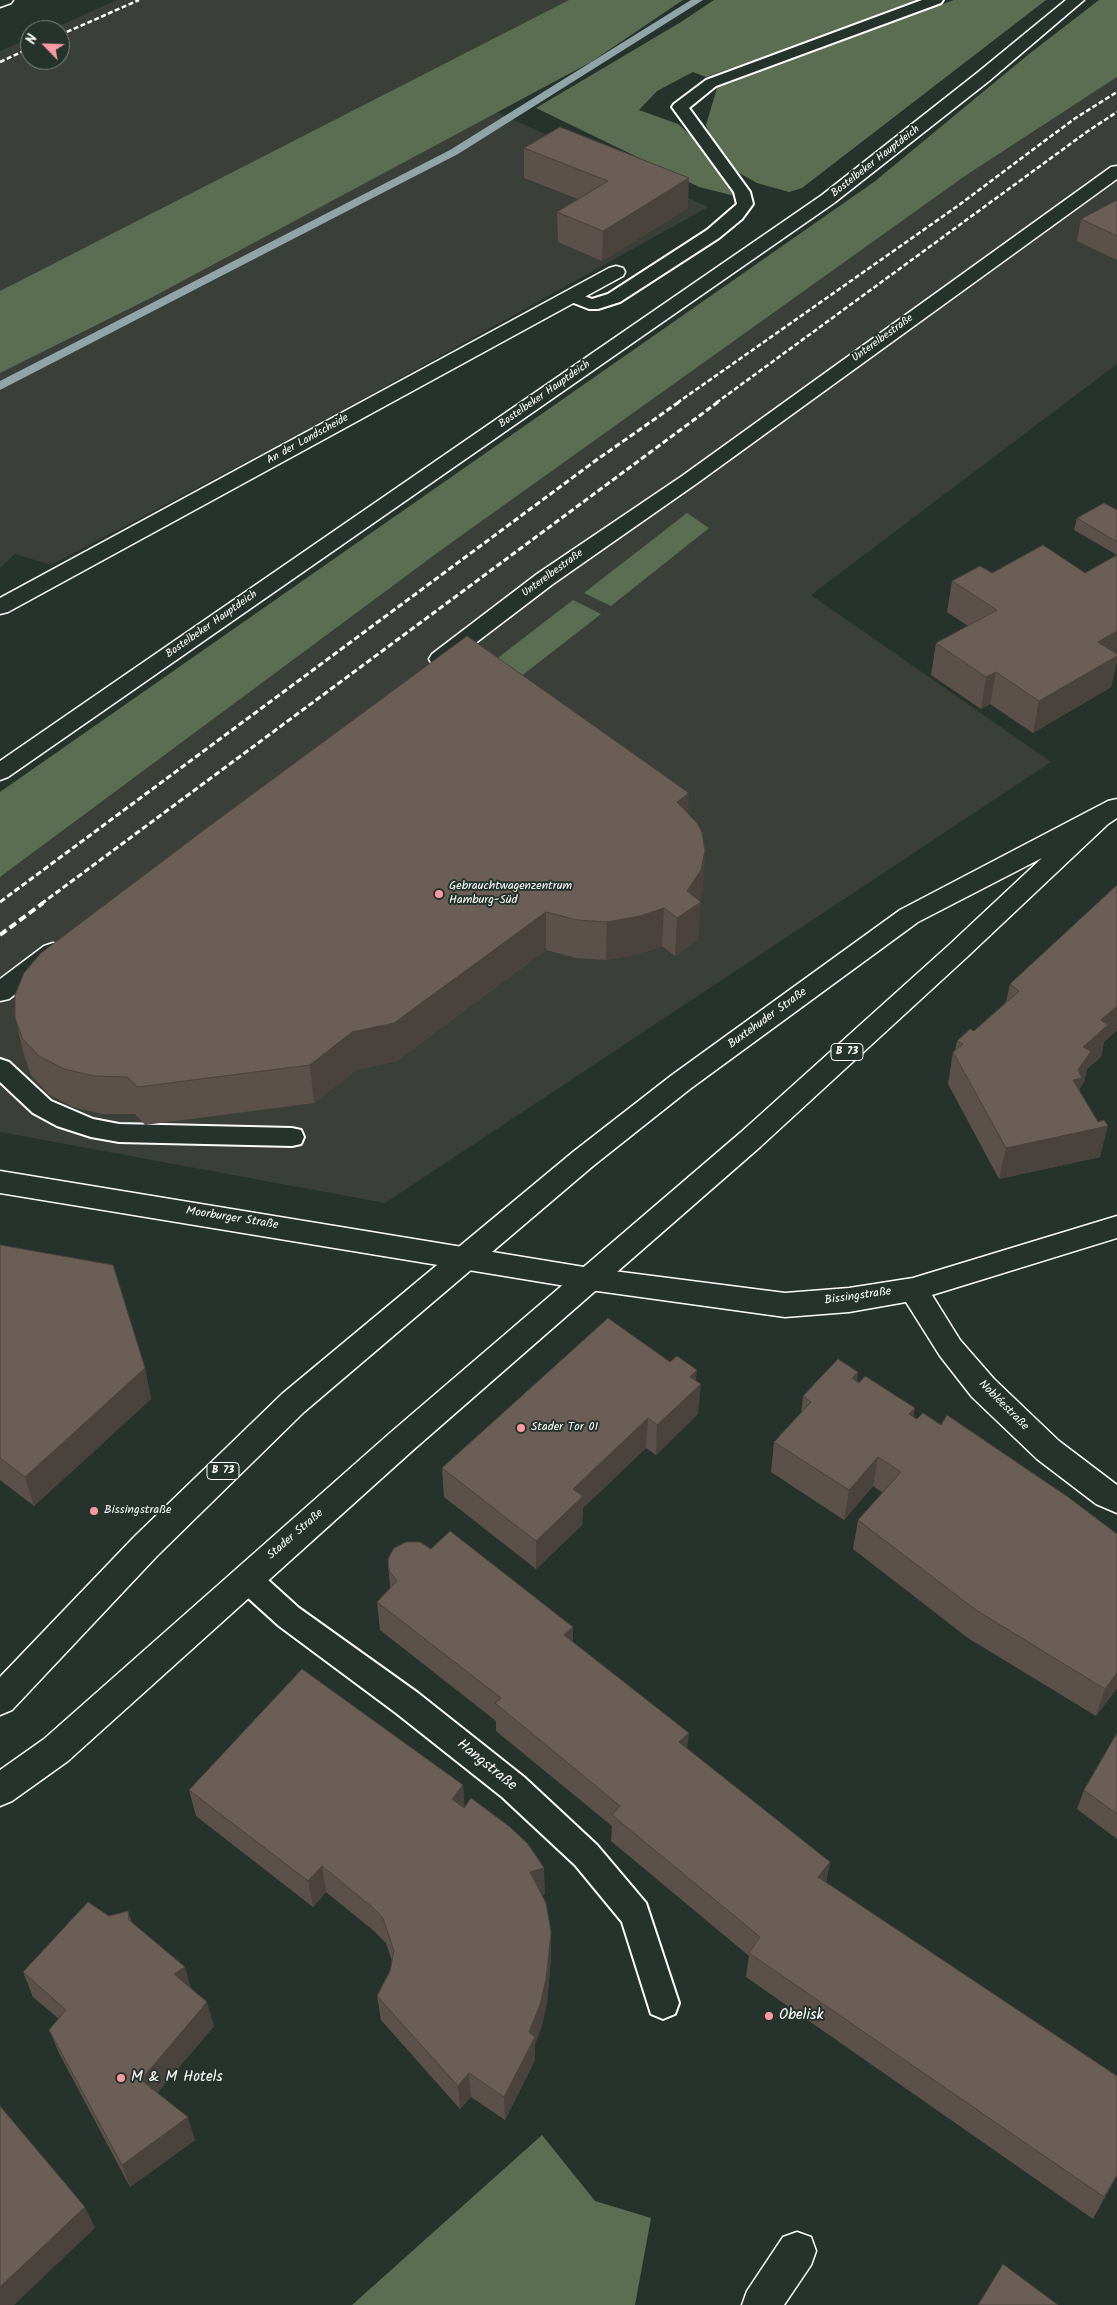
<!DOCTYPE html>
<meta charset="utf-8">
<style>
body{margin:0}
#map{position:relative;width:1117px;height:2305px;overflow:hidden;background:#26332d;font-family:Kalam,sans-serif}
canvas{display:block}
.north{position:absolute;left:20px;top:20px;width:50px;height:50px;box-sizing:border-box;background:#26332d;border:1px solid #7d8581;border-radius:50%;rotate:294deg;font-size:14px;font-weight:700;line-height:20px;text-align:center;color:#fff}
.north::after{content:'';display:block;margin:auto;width:18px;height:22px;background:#ff9aa2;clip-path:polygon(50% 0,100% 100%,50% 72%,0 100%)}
</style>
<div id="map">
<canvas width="1117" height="2305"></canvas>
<div class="north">N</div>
</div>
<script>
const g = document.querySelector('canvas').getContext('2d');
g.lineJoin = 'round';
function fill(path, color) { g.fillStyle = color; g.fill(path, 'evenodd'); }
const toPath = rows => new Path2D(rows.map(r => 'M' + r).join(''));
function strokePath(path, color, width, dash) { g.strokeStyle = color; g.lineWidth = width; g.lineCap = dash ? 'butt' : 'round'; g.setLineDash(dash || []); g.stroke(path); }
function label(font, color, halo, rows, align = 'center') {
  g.font = font + ' Kalam,sans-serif'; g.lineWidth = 4; g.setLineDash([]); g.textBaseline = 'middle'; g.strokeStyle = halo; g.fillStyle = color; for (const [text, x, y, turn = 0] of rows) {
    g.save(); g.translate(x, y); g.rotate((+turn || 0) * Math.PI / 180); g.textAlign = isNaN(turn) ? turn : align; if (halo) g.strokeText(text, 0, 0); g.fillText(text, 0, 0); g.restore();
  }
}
const built = toPath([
 [117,0,569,0,0,291,0,51,30,38,30,60,60,60,60,30,50,30],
 [1117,77,1117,364,811,595,1051,762,385,1203,0,1132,0,877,444,548,965,176],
 [496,112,708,207,314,426,51,565,15,554,0,568,0,373,149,299]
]);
const green = toPath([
 [569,0,683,0,591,62,149,299,0,373,0,291],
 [714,0,924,0,706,77,693,72,657,91,639,110,678,124,698,142,735,196,699,187,536,108,681,22],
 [954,0,1046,0,802,188,789,192,757,183,736,171,713,144,706,125,717,88],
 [1099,0,1117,0,1117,77,965,176,444,548,0,877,0,792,874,182,1029,54],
 [687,513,709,528,611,606,584,593],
 [573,600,601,614,497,695,473,677],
 [542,2135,595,2201,651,2218,635,2305,352,2305]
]);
const stream = toPath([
 [691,0,703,0,458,154,0,390,0,381,450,150,691,0]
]);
const lane = toPath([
 [922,0,943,0,941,3,716,86,689,108,750,192,753,204,742,219,719,238,620,302,598,309,589,309,566,300,563,296,566,292,572,291,592,299,608,294,707,230,737,204,734,192,672,107,674,104,706,80,922,0],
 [0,1059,9,1062,51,1101,93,1119,119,1124,292,1128,301,1130,304,1137,301,1144,292,1146,119,1142,91,1137,57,1126,33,1113,0,1082,0,1059],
 [247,1566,257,1570,299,1608,418,1693,524,1777,597,1845,646,1903,679,2003,675,2014,663,2019,651,2014,622,1922,575,1865,502,1797,396,1713,279,1626,237,1588,233,1579,237,1570,247,1566]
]);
const street = toPath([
 [1066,0,1084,0,989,81,834,203,8,777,0,780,0,761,822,195,977,73,1066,0],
 [1117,166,1117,179,696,484,553,584,448,664,440,666,432,664,429,659,432,654,537,574,682,476,1111,167,1117,166],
 [616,266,623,268,625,272,623,276,8,612,0,614,0,598,609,268,616,266],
 [53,943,62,946,66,952,62,958,9,999,0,1001,0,979,44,946,53,943],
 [1117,1216,1117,1238,932,1295,960,1340,994,1379,1059,1441,1117,1485,1117,1513,1096,1504,1037,1459,972,1397,940,1356,906,1302,849,1312,785,1317,590,1290,580,1287,576,1279,580,1271,590,1268,785,1293,849,1288,913,1278,1117,1216],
 [797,2232,811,2237,816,2251,811,2265,784,2305,742,2305,747,2291,783,2237,797,2232]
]);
const secondary = toPath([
 [0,0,13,0,11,3,0,7,0,0],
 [0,1171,590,1268,600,1271,604,1279,600,1287,590,1290,0,1193,0,1171]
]);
const primary = toPath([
 [1117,799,1117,818,1108,824,967,957,760,1147,412,1451,68,1761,12,1801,0,1806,0,1770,44,1739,390,1433,740,1133,949,945,1042,858,918,922,690,1089,593,1166,304,1412,157,1556,12,1710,0,1715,0,1677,135,1536,282,1394,573,1152,672,1075,900,910,1108,801,1117,799]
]);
const railFar2 = toPath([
 [60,35,139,0],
 [0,62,30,48],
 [677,403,959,205,1074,119,1117,92],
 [716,403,1088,131,1117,112]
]);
const railFar1 = toPath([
 [0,902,595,461,679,402],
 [41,904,718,402]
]);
const rail = toPath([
 [0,935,43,903]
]);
const wall = toPath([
 [524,148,688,208,602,261,558,242,557,212,578,199,524,178],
 [1117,200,1117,260,1077,241,1081,219],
 [1117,510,1117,661,1111,687,1033,733,990,704,981,709,931,675,936,643,968,626,947,612,952,581,992,573,1085,573,1117,555,1074,530,1077,518],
 [687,813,703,889,700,901,698,940,675,956,662,946,639,954,606,960,576,958,546,950,397,1061,356,1070,314,1103,145,1125,135,1114,102,1114,73,1107,48,1094,31,1075,24,1055,15,1017],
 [1117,885,1117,1030,1104,1042,1101,1057,1087,1069,1084,1082,1080,1088,1079,1091,1100,1157,999,1179,948,1084,953,1052,955,1051,957,1041,974,1031,1006,1002,1010,984],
 [0,1245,145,1368,151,1399,34,1506,0,1480],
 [858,1372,857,1381,915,1408,913,1417,1117,1688,1096,1716,968,1638,853,1549,858,1520,883,1493,873,1486,844,1520,771,1472,774,1442,801,1413,803,1396],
 [696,1381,698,1414,656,1455,646,1448,583,1508,582,1525,536,1569,444,1497,442,1468],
 [388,1559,573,1642,687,1749,830,1862,826,1882,1117,2176,1093,2219,746,1977,749,1956,611,1841,612,1826,496,1731,496,1721,380,1630,377,1602,390,1588],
 [1117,1733,1117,1839,1077,1809,1084,1790],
 [463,1785,464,1807,545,1894,542,1895,551,1957,547,2003,541,2029,535,2044,535,2060,505,2120,471,2097,460,2109,381,2020,377,1996,390,1971,392,1961,386,1943,374,1931,326,1892,313,1907,196,1816,189,1790],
 [128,1911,132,1923,191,1988,214,2026,157,2093,195,2140,130,2187,59,2053,49,2030,59,2019,33,1997,23,1972,109,1916]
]);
const shadedWall = toPath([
 [689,178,688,208,602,261,603,231],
 [1117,631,1117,651,1116,656,1117,656,1117,660,1111,687,1033,733,1039,701,1098,642],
 [996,672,990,704,981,709,986,677],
 [689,793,687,831,677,802],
 [705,851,703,889,700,902,701,902,698,940,675,956,677,918,687,891],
 [664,908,662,946,639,954,606,960,607,922],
 [546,912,546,950,397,1061,356,1070,314,1103,310,1065,352,1032],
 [1117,1006,1117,1030,1104,1042,1101,1057,1087,1069,1084,1082,1080,1088,1075,1110,1073,1080,1083,1047,1101,1020],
 [1108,1126,1100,1157,999,1179,1006,1148],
 [145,1368,151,1399,34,1506,25,1477],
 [697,1370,695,1389,701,1384,698,1414,656,1455,657,1425,690,1377],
 [858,1372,854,1402,852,1378],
 [915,1408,909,1438,909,1414],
 [648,1418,646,1448,583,1508,582,1525,536,1569,536,1541,573,1489],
 [878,1457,873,1486,844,1520,849,1490],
 [573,1627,573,1656,564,1635],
 [1117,1673,1117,1688,1096,1716,1105,1689],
 [689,1733,686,1760,679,1742],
 [463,1785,465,1812,452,1799],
 [830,1862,825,1888,818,1877],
 [322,1866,326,1892,313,1907,308,1881],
 [544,1868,545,1894,531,1898,530,1872],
 [551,1932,551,1957,547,2003,541,2029,535,2044,535,2060,505,2120,504,2097],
 [185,1967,192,1992,174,1974],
 [207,2002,214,2026,149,2103,141,2080],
 [469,2073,471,2097,460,2109,458,2086],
 [188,2117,195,2140,130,2187,122,2165],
 [1117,2175,1117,2176,1093,2219,1104,2197],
 [85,2207,95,2228,14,2305,0,2305,0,2287]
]);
const building = toPath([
 [560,127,689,178,603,231,557,212,608,181,524,148,560,127],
 [1117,200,1117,236,1081,219,1117,200],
 [1104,503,1117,510,1117,542,1077,518,1104,503],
 [1043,545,1085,573,1117,555,1117,631,1098,642,1117,654,1117,656,1039,701,996,672,986,677,936,643,997,610,952,581,980,566,992,573,1043,545],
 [467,636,689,793,677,802,697,823,702,832,705,851,701,870,687,891,701,902,677,918,664,908,640,916,607,922,577,920,546,912,394,1023,352,1032,310,1065,138,1087,127,1077,94,1076,64,1069,39,1056,22,1038,15,1017,15,995,24,973,41,953,208,827,467,636],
 [1117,885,1117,1006,1101,1020,1108,1025,1083,1047,1091,1051,1078,1070,1082,1078,1073,1080,1098,1122,1104,1120,1108,1126,1006,1148,953,1052,963,1044,957,1041,970,1029,974,1031,1019,991,1010,984,1117,885],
 [0,1245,113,1265,145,1368,25,1477,0,1458,0,1245],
 [608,1318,670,1362,677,1356,697,1370,690,1377,701,1384,657,1425,648,1418,573,1489,583,1496,536,1541,442,1468,608,1318],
 [838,1359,858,1372,852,1378,859,1383,865,1376,915,1408,909,1414,917,1419,923,1413,941,1425,947,1415,1068,1497,1117,1534,1117,1673,1105,1689,976,1610,858,1520,901,1472,878,1457,849,1490,774,1442,811,1402,803,1396,838,1359],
 [450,1531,573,1627,564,1635,689,1733,679,1742,830,1862,818,1877,1117,2076,1117,2175,1104,2197,749,1953,760,1937,612,1815,620,1806,495,1703,501,1698,377,1602,397,1581,389,1571,388,1559,394,1548,406,1542,420,1542,431,1549,450,1531],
 [302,1669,463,1785,452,1799,464,1808,471,1798,510,1827,528,1844,544,1868,530,1872,546,1903,551,1932,546,1979,540,2005,529,2032,535,2037,504,2097,469,2073,458,2086,377,1996,390,1971,394,1951,383,1918,371,1906,322,1866,308,1881,189,1790,302,1669],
 [1117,1733,1117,1814,1084,1790,1117,1733],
 [88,1902,109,1916,128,1911,129,1920,185,1967,174,1974,207,2002,141,2080,188,2117,122,2165,49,2030,66,2010,23,1972,88,1902],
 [0,2106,85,2207,0,2287,0,2106],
 [1003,2264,1058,2305,978,2305,1003,2264]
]);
const markers = [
 [439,894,5,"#ff9aa2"],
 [521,1428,5,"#ff9aa2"],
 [94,1511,5,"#ff9aa2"],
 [769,2016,5,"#ff9aa2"],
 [121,2078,5,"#ff9aa2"]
];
const farStreetnames = [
 ["Bostelbeker Hauptdeich",876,162,-38],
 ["Unterelbestraße",883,339,-36],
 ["Bostelbeker Hauptdeich",545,395,-35],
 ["An der Landscheide",308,440,-29],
 ["Unterelbestraße",553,574,-36],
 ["Bostelbeker Hauptdeich",212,625,-35]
];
const shields = [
 [847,1052,32],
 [223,1471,32]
];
const shieldNames = [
 ["B 73",847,1052],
 ["B 73",223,1471]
];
const poiNames = [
 ["Gebrauchtwagenzentrum",449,887],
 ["Hamburg-Süd",449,901],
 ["Stader Tor 01",531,1428],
 ["Bissingstraße",104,1511]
];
const streetNames = [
 ["Buxtehuder Straße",768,1019,-36],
 ["Moorburger Straße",232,1219,9],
 ["Bissingstraße",858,1297,-8],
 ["Nobléestraße",1003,1406,45],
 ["Stader Straße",296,1535,-41]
];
const nearStreetnames = [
 ["Hangstraße",486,1766,39]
];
const nearPoinames = [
 ["Obelisk",779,2016],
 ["M & M Hotels",131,2078]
];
fill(built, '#3a4039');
fill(green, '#5c6e51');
fill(stream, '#91a4a7');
strokePath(lane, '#fff', 4);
strokePath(street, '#fff', 3);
strokePath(secondary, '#fff', 3);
strokePath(primary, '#fff', 3);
fill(lane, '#26332d');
fill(street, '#26332d');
fill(secondary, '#26332d');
fill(primary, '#26332d');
strokePath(railFar2, '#fff', 2.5, [5, 2.5]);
strokePath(railFar1, '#fff', 3, [6, 3]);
strokePath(rail, '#fff', 4, [8, 4]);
fill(wall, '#5b514a');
fill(shadedWall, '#4a423c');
fill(building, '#6a5e56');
strokePath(building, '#4a423c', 1);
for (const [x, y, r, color] of markers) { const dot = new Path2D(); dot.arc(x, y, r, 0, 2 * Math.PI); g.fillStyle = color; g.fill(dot); strokePath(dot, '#26332d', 2); }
label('11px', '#fff', '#26332d', farStreetnames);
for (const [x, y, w] of shields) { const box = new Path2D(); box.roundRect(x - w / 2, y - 8.5, w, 17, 4); g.fillStyle = '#26332d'; g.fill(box); strokePath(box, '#fff', 1); }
label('bold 11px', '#fff', null, shieldNames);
label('12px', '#fff', '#26332d', poiNames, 'left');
label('12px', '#fff', '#26332d', streetNames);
label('15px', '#fff', '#26332d', nearStreetnames);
label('15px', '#fff', '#26332d', nearPoinames, 'left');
</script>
